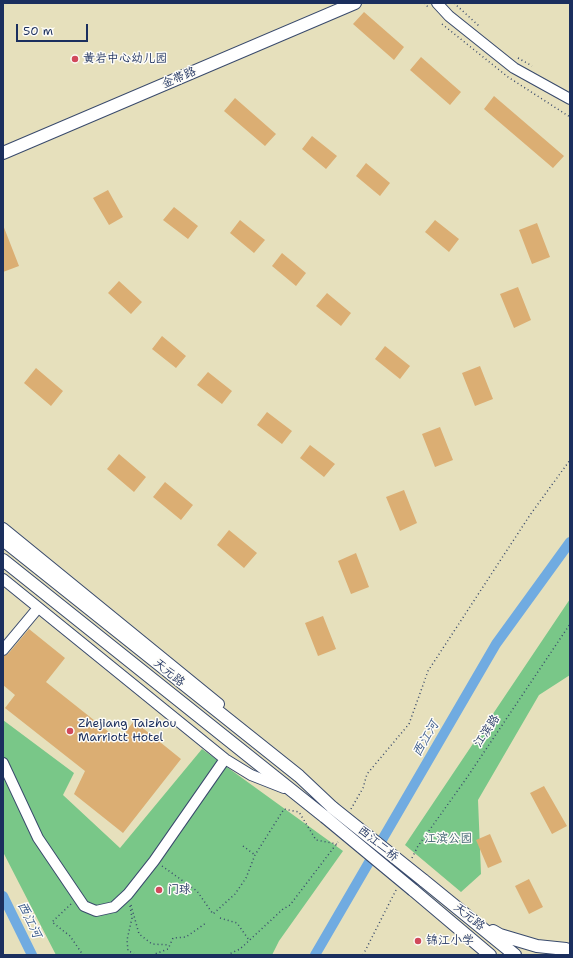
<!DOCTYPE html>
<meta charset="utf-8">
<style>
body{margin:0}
#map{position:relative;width:573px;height:958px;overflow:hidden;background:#e6e0bc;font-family:"Shantell Sans",sans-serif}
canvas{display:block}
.frame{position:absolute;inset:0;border:4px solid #1b2f5e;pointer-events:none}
.scale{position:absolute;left:16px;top:24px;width:72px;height:18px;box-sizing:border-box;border:2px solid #1b2f5e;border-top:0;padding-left:5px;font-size:12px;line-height:14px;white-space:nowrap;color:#1b2f5e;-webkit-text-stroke:3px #fdfcf7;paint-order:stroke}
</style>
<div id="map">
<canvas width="573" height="958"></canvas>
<div class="frame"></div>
<div class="scale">50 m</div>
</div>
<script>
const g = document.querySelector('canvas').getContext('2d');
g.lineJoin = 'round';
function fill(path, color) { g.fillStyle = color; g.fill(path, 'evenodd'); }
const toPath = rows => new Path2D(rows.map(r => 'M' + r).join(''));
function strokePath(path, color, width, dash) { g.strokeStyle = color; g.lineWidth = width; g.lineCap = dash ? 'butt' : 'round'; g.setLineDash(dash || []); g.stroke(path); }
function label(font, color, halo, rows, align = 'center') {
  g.font = font + ' "Shantell Sans","LXGW WenKai TC",sans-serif'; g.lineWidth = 3; g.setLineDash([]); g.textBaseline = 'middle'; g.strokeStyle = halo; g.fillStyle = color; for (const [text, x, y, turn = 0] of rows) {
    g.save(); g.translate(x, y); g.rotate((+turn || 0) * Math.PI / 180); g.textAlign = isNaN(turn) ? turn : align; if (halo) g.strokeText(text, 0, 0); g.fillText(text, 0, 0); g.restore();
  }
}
const green = toPath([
 [570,599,570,675,539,695,478,800,481,874,461,892,405,845],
 [3,720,74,773,63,795,120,848,202,749,343,851,279,941,272,955,56,955,3,852]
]);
const canal = toPath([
 [3,896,32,955],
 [315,955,496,644,570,542]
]);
const building = toPath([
 [364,12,404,47,394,60,353,24],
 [421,57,461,92,450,105,410,70],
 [494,96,564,156,553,168,484,109],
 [235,98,276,134,265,146,224,111],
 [312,136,337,156,326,169,302,149],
 [366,163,390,183,380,196,356,176],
 [108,190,123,217,109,225,93,198],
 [174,207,198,226,188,239,163,220],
 [240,220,265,240,254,253,230,233],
 [435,220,459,239,449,252,425,232],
 [537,223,550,257,532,264,519,230],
 [3,225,19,266,3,272],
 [282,253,306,273,296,286,272,266],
 [119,281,142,302,131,314,108,293],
 [518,287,531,320,514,328,500,294],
 [327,293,351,313,341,326,316,306],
 [162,336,186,356,176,368,152,349],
 [385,346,410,366,400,379,375,359],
 [480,366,493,399,475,406,462,373],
 [36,368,63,391,51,406,24,383],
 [208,372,232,391,222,404,197,385],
 [267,412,292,431,282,444,257,425],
 [440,427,453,460,435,467,422,434],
 [310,445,335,464,324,477,300,458],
 [119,454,146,477,134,492,107,469],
 [165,482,193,505,181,520,153,497],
 [404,490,417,523,400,531,386,497],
 [229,530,257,553,244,568,217,545],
 [356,553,369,587,351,594,338,561],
 [323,616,336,649,318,656,305,623],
 [29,629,65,658,46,682,119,740,134,721,181,759,123,833,74,794,85,771,5,708,15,695,3,685,3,656,8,654],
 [544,786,567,826,552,834,530,793],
 [490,834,502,862,488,868,476,840],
 [529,879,543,907,529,914,515,886]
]);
const path = toPath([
 [424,3,428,7],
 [454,3,479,26],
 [442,24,508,77,570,117],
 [518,58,532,66],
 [351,809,363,788,367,774,409,724,428,671,530,515,570,460],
 [243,846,255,855],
 [412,858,418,846,466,779,570,624],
 [162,866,197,891,213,914,235,894,246,878,255,855,284,809,299,812,316,840,337,844],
 [71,904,52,922,70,936,83,955],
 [131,905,139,934,152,944,169,945],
 [130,906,132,918,127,940,128,951,134,953],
 [220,918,237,923,249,940],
 [152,955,168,949,173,938,186,937,206,923],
 [227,955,240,949,283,909,290,905,338,842],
 [363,955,396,890]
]);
const minor = toPath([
 [437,3,449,16,514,68,570,99],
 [3,528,219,704],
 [3,579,225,759,251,775,284,788],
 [3,650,38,608],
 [3,763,38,838,84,906,96,911,114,907,128,894,154,861,225,759]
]);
const major = toPath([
 [3,153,355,3],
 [3,540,299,776,333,808],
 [3,560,325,817],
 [423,880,515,955],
 [413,890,490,955],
 [493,931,500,935,537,946,566,949]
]);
const majorBridge = toPath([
 [333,808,423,880],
 [325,817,413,890]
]);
const markers = [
 [75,59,4,"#d1495b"],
 [70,731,4,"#d1495b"],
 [159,890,4,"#d1495b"],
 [418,941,4,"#d1495b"]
];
const poiNames = [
 ["黄岩中心幼儿园",83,59],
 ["Zhejiang Taizhou",78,724],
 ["Marriott Hotel",78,738],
 ["门球",167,890],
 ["锦江小学",426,941]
];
const streetNames = [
 ["金带路",179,78,-23],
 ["天元路",169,673,39],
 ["江滨路",487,731,-56],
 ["西江二桥",378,844,39],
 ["天元路",469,917,38]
];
const parkNames = [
 ["江滨公园",448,839]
];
const waterNames = [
 ["西江河",426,739,-60],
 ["西江河",29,920,64]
];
fill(green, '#79c788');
strokePath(canal, '#70abe1', 10);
fill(building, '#dbae73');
strokePath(minor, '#394a6c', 12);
strokePath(major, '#394a6c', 14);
strokePath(path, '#394a6c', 1.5, [1, 3]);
strokePath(minor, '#fff', 10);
strokePath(major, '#fff', 12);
strokePath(majorBridge, '#394a6c', 14, []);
strokePath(majorBridge, '#fff', 12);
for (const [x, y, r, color] of markers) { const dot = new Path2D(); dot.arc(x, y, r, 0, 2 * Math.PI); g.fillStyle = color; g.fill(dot); strokePath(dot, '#fdfcf7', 1.5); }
label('12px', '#1b2f5e', '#fdfcf7', poiNames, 'left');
label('12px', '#1b2f5e', '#fdfcf7', streetNames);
label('12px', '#375d6b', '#fdfcf7', parkNames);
label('italic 13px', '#395a8c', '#fdfcf7', waterNames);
</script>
